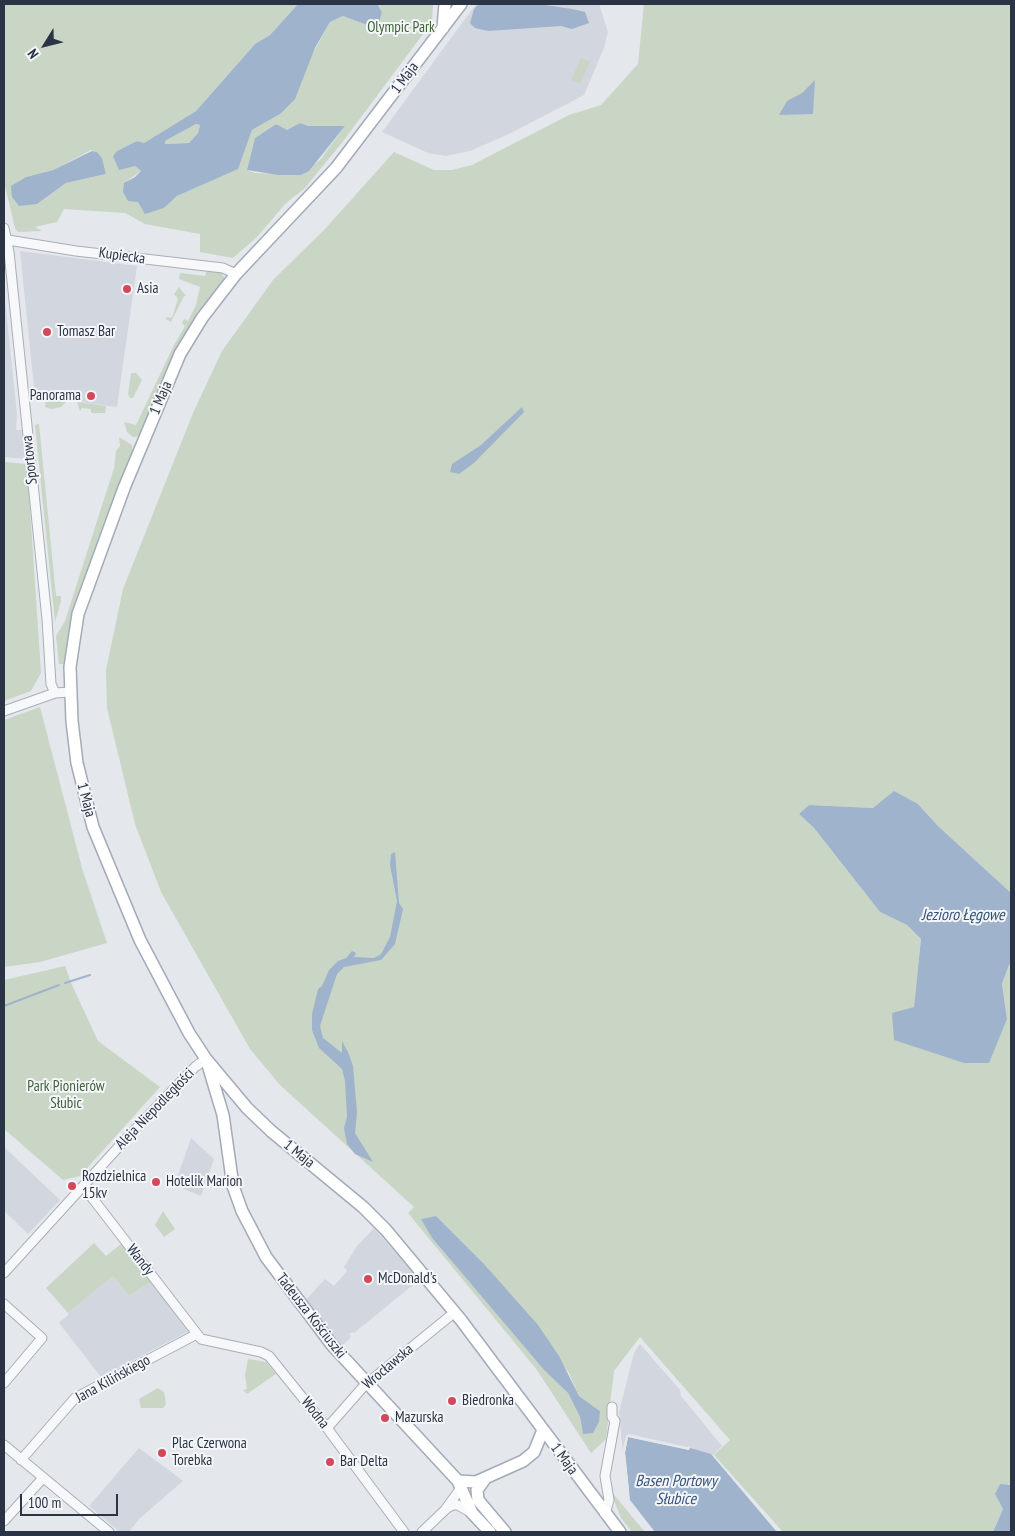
<!DOCTYPE html>
<meta charset="utf-8">
<style>
body{margin:0}
#map{position:relative;width:1015px;height:1536px;overflow:hidden;background:#e4e7ec;font-family:"PT Sans Narrow",sans-serif}
canvas{display:block}
.frame{position:absolute;inset:0;border:5px solid #2b3445;pointer-events:none}
.north{position:absolute;left:20px;top:20px;width:50px;height:50px;-webkit-text-stroke:4px #f4f6f9;paint-order:stroke;rotate:234deg;font-size:14px;font-weight:700;line-height:20px;text-align:center;color:#2b3445}
.north::after{content:'';display:block;margin:auto;width:18px;height:22px;background:#2b3445;clip-path:polygon(50% 0,100% 100%,50% 72%,0 100%)}
.scale{position:absolute;left:20px;top:1494px;width:98px;height:22px;box-sizing:border-box;border:2px solid #2b3445;border-top:0;padding-left:6px;font-size:15px;line-height:18px;white-space:nowrap;color:#2b3445;-webkit-text-stroke:4px #f4f6f9;paint-order:stroke}
</style>
<div id="map">
<canvas width="1015" height="1536"></canvas>
<div class="frame"></div>
<div class="north">N</div>
<div class="scale">100 m</div>
</div>
<script>
const g = document.querySelector('canvas').getContext('2d');
g.lineJoin = 'round';
function fill(path, color) { g.fillStyle = color; g.fill(path, 'evenodd'); }
const toPath = rows => new Path2D(rows.map(r => 'M' + r).join(''));
function strokePath(path, color, width, dash) { g.strokeStyle = color; g.lineWidth = width; g.lineCap = dash ? 'butt' : 'round'; g.setLineDash(dash || []); g.stroke(path); }
function label(font, color, halo, rows, align = 'center') {
  g.font = font + ' "PT Sans Narrow",sans-serif'; g.lineWidth = 4; g.setLineDash([]); g.textBaseline = 'middle'; g.strokeStyle = halo; g.fillStyle = color; for (const [text, x, y, turn = 0] of rows) {
    g.save(); g.translate(x, y); g.rotate((+turn || 0) * Math.PI / 180); g.textAlign = isNaN(turn) ? turn : align; if (halo) g.strokeText(text, 0, 0); g.fillText(text, 0, 0); g.restore();
  }
}
const built = toPath([
 [476,4,599,4,608,32,604,48,584,95,509,134,470,151,446,156,428,153,382,132],
 [20,251,137,266,117,407,35,396],
 [4,291,17,414,16,430,22,430,26,459,4,457],
 [191,1138,214,1159,201,1196,184,1189,176,1181],
 [4,1147,60,1200,28,1234,4,1211],
 [374,1228,419,1280,354,1333,352,1332,349,1334,351,1337,342,1346,305,1301,325,1279,334,1286,347,1271,344,1267,357,1246],
 [113,1276,129,1296,151,1282,189,1331,101,1377,59,1323,69,1314,68,1313],
 [640,1344,680,1390,681,1396,722,1446,713,1455,628,1436,623,1453,619,1412,634,1353],
 [139,1448,183,1481,139,1519,129,1532,120,1532,89,1506]
]);
const green = toPath([
 [4,4,298,4,270,35,255,44,196,111,144,143,137,141,117,151,113,156,135,166,141,171,124,183,138,202,164,208,177,196,237,169,252,130,280,114,330,22,343,16,367,25,379,23,382,12,377,4,433,4,432,22,344,140,305,188,285,204,258,236,233,258,200,252,200,234,145,224,125,213,64,209,57,222,35,227,42,231,18,232,15,228,4,182],
 [300,123,308,126,345,126,320,160,301,175,255,173,247,170,255,138,276,124,287,131],
 [91,150,97,152,102,158,106,174,66,183,37,204,19,205,12,197,26,177,53,170],
 [644,4,1011,4,1011,893,938,826,918,804,873,808,809,805,799,814,814,828,880,912,907,925,921,939,914,1007,1007,1019,1002,984,1009,965,1011,964,1011,1485,1008,1484,1003,1509,993,1532,783,1532,714,1455,730,1440,640,1337,614,1371,606,1439,591,1453,537,1370,408,1213,414,1207,280,1085,250,1049,161,892,135,824,107,708,106,670,123,589,193,413,222,351,273,280,325,229,394,152,434,170,452,170,472,165,569,115,601,105,638,64],
 [436,1216,484,1264,569,1373,579,1396,600,1411,583,1434,580,1417,568,1393,544,1370,432,1238,422,1219],
 [581,58,590,62,580,84,571,80],
 [196,124,200,125,198,133,189,143,165,144,165,141],
 [207,269,221,272,225,279,141,436,133,437,127,432,124,422,136,425,174,345,185,326,182,323,184,319,188,321,196,305,200,287,179,279,180,273,205,276],
 [179,287,186,296,184,296,171,322,166,319,167,317,172,318,178,299,174,294],
 [131,373,136,373,142,380,133,398,130,398,128,394],
 [46,398,67,401,61,407,52,409,45,407],
 [77,402,106,406,105,413,91,413,91,409,82,408,80,411],
 [39,424,56,596,61,596,61,601,55,622,35,425],
 [119,437,132,445,133,457,73,618,66,664,59,664,56,636,65,621,114,468,116,451,120,446],
 [4,462,27,464,41,673,31,691,4,701],
 [40,707,82,868,107,943,40,962,4,967,4,720],
 [65,966,72,985,98,1041,160,1087,80,1176,63,1180,4,1129,4,980],
 [163,1211,175,1229,164,1237,155,1225],
 [94,1243,106,1256,121,1244,151,1282,129,1296,113,1276,68,1313,46,1288],
 [248,1359,266,1362,276,1374,247,1394,243,1390,247,1389,245,1375],
 [158,1388,164,1392,166,1404,163,1408,141,1408,139,1399],
 [610,1490,645,1532,632,1532,621,1518]
]);
const water = toPath([
 [298,4,377,4,382,12,379,23,367,25,343,16,330,22,315,48,295,99,280,114,252,130,238,169,177,196,164,208,145,214,138,202,128,201,123,192,124,183,135,177,141,171,135,166,119,170,113,156,117,151,137,141,144,143,196,111,255,44,270,35],
 [196,124,200,125,198,133,189,143,165,144,165,141],
 [479,4,538,4,572,9,585,12,589,23,572,29,561,26,488,31,475,28,470,23,474,9],
 [815,80,813,114,779,115,787,101,802,93],
 [300,123,308,126,345,126,309,171,301,175,278,175,247,170,255,138,276,124,287,130],
 [92,151,97,152,102,158,106,174,66,183,37,204,19,206,12,197,11,186,26,177,53,170],
 [522,407,524,412,474,463,459,474,450,472,452,464,481,445],
 [894,791,918,804,938,826,1011,893,1011,964,1009,965,1002,984,1007,1019,989,1063,964,1063,894,1040,892,1013,914,1007,921,939,907,925,880,912,814,828,799,814,809,805,873,808],
 [395,852,399,903,403,909,395,944,381,960,344,967,337,974,320,1026,323,1038,342,1053,342,1041,348,1052,353,1066,357,1112,355,1133,373,1162,355,1154,347,1144,344,1128,347,1117,345,1081,342,1069,319,1048,312,1030,312,1014,318,989,322,986,329,970,338,961,346,958,352,951,356,953,354,957,374,958,381,954,390,937,397,901,390,865,391,854],
 [436,1216,484,1264,538,1325,559,1356,579,1396,600,1411,599,1422,593,1433,583,1434,580,1417,568,1393,544,1370,432,1238,421,1219],
 [628,1437,689,1450,690,1448,711,1454,777,1532,655,1532,630,1500,625,1452],
 [1000,1484,1011,1485,1011,1532,993,1532,1003,1509,995,1494]
]);
const pier = toPath([
 [629,1434,687,1447,690,1446,689,1450,628,1437,625,1453,629,1491,627,1492,622,1453,626,1436]
]);
const stream = toPath([
 [65,983,90,975],
 [4,1006,59,985]
]);
const minor = toPath([
 [4,228,9,252,47,619,51,684,55,693],
 [8,240,76,251,223,268,236,274],
 [4,711,55,693,70,692],
 [83,1186,201,1339,261,1352,269,1356,327,1428,404,1532],
 [4,1273,124,1141,195,1067,206,1059],
 [4,1304,42,1338,4,1383],
 [327,1428,364,1386,455,1312],
 [4,1445,109,1532],
 [21,1460,75,1398,197,1334],
 [447,1508,453,1505,458,1505,472,1513],
 [605,1514,609,1500,605,1476,615,1421,612,1417,612,1407],
 [4,1521,43,1478],
 [422,1532,445,1510,461,1488]
]);
const major = toPath([
 [461,4,336,168,236,274,202,318,180,354,124,488,78,614,70,667,72,721,77,763,93,827,140,940,189,1033,206,1059,247,1108,271,1131,363,1207,386,1230,461,1320,620,1532],
 [443,28,445,4],
 [208,1065,223,1115,233,1186,242,1211,266,1257,332,1345,458,1481,472,1513,490,1532],
 [485,1479,477,1490,478,1500,505,1532],
 [458,1481,476,1482,523,1461,534,1452,543,1430]
]);
const markers = [
 [127,289,5,"#d1495b"],
 [47,332,5,"#d1495b"],
 [91,396,5,"#d1495b"],
 [156,1182,5,"#d1495b"],
 [72,1186,5,"#d1495b"],
 [368,1279,5,"#d1495b"],
 [452,1401,5,"#d1495b"],
 [385,1418,5,"#d1495b"],
 [162,1453,5,"#d1495b"],
 [330,1462,5,"#d1495b"]
];
const parkNames = [
 ["Olympic Park",401,28],
 ["Park Pionierów",66,1087],
 ["Słubic",66,1104]
];
const streetNames = [
 ["1 Maja",405,78,-53],
 ["Kupiecka",122,256,8],
 ["1 Maja",161,398,-67],
 ["Sportowa",30,460,-96],
 ["1 Maja",86,800,75],
 ["Aleja Niepodległości",155,1109,-46],
 ["1 Maja",299,1154,39],
 ["Wandy",140,1260,52],
 ["Tadeusza Kościuszki",311,1316,52],
 ["Wrocławska",388,1367,-40],
 ["Jana Kilińskiego",113,1379,-29],
 ["Wodna",315,1413,52],
 ["1 Maja",564,1459,54]
];
const poiNames = [
 ["Asia",137,289],
 ["Tomasz Bar",57,332],
 ["Panorama",81,396,"right"],
 ["Rozdzielnica",82,1177],
 ["15kv",82,1194],
 ["Hotelik Marion",166,1182],
 ["McDonald's",378,1279],
 ["Biedronka",462,1401],
 ["Mazurska",395,1418],
 ["Plac Czerwona",172,1444],
 ["Torebka",172,1461],
 ["Bar Delta",340,1462]
];
const waterNames = [
 ["Jezioro Łęgowe",963,915],
 ["Basen Portowy",676,1481],
 ["Słubice",676,1499]
];
fill(built, '#d2d6de');
fill(green, '#c9d6c5');
fill(water, '#9fb4cc');
fill(pier, '#e4e7ec');
strokePath(stream, '#9fb4cc', 2);
strokePath(minor, '#a9aeb7', 11);
strokePath(major, '#a3abb8', 14);
strokePath(minor, '#f7f8fa', 9);
strokePath(major, '#fff', 11);
for (const [x, y, r, color] of markers) { const dot = new Path2D(); dot.arc(x, y, r, 0, 2 * Math.PI); g.fillStyle = color; g.fill(dot); strokePath(dot, '#f4f6f9', 2); }
label('15px', '#3f6138', '#f4f6f9', parkNames);
label('15px', '#2b3445', '#f4f6f9', streetNames);
label('15px', '#2b3445', '#f4f6f9', poiNames, 'left');
label('italic 16px', '#34527a', '#f4f6f9', waterNames);
</script>
